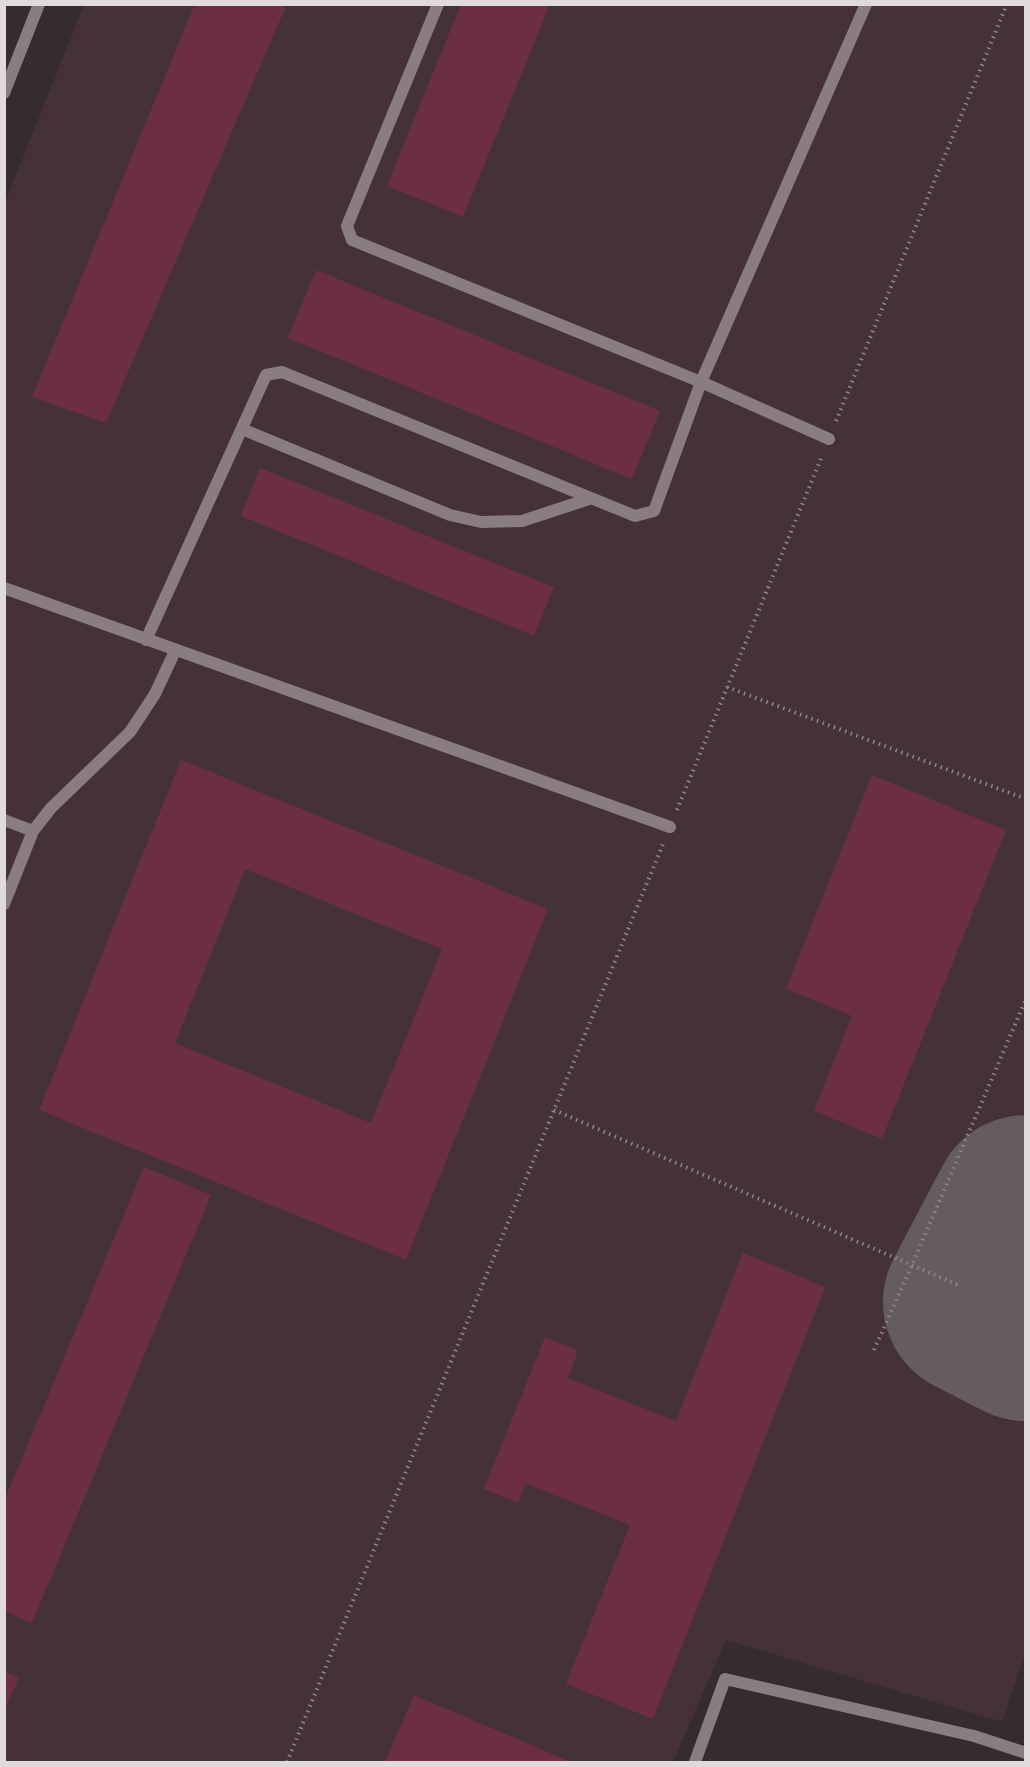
<!DOCTYPE html>
<style>
body{margin:0}
#map{position:relative;width:1030px;height:1767px;overflow:hidden;background:#362b2e;font-family:Arial,sans-serif}
canvas{display:block}
.frame{position:absolute;inset:0;border:6px solid #e1dadc;pointer-events:none}
</style>
<div id="map">
<canvas width="1030" height="1767"></canvas>
<div class="frame"></div>
</div>
<script>
const g = document.querySelector('canvas').getContext('2d');
g.lineJoin = 'round';
function fill(path, color) { g.fillStyle = color; g.fill(path, 'evenodd'); }
const toPath = rows => new Path2D(rows.map(r => 'M' + r).join(''));
function strokePath(path, color, width, dash) { g.strokeStyle = color; g.lineWidth = width; g.lineCap = dash ? 'butt' : 'round'; g.setLineDash(dash || []); g.stroke(path); }
const built = toPath([
 [84,5,1025,5,1026,1651,1002,1722,726,1640,673,1762,5,1762,4,205]
]);
const runway = toPath([
 [1026,1209,977,1302,1026,1327]
]);
const building = toPath([
 [195,4,287,4,106,423,32,397],
 [461,4,550,4,463,217,387,186],
 [316,270,660,411,632,479,288,338],
 [260,468,554,587,534,636,241,516],
 [181,760,548,909,406,1260,39,1110],
 [245,869,442,949,371,1123,175,1043],
 [872,775,1006,830,882,1139,814,1111,852,1016,786,989],
 [144,1167,211,1195,32,1623,4,1611,4,1501],
 [743,1253,825,1287,653,1719,566,1684,630,1525,526,1484,518,1503,484,1489,545,1337,578,1351,568,1378,676,1421],
 [4,1671,19,1678,4,1711],
 [414,1695,571,1762,385,1762]
]);
const path = toPath([
 [836,421,1007,4],
 [727,687,1026,799],
 [677,810,822,456],
 [554,1110,960,1286],
 [874,1350,912,1265,1026,999],
 [287,1762,663,844]
]);
const service = toPath([
 [438,4,347,226,352,240,701,382,829,439],
 [4,93,39,4],
 [242,429,450,515,481,522,522,521,589,499],
 [4,588,670,827],
 [146,640,266,375,282,372,635,516,654,511,701,382,866,4],
 [4,820,33,831,51,808,130,732,155,694,175,651],
 [4,904,33,831],
 [695,1762,725,1679,974,1736,1026,1753]
]);
fill(built, '#443237');
strokePath(runway, '#665c5e', 188);
fill(building, '#6b2e43');
strokePath(path, '#8f8689', 4, [1.5, 4.5]);
strokePath(service, '#8a7d81', 12);
</script>
